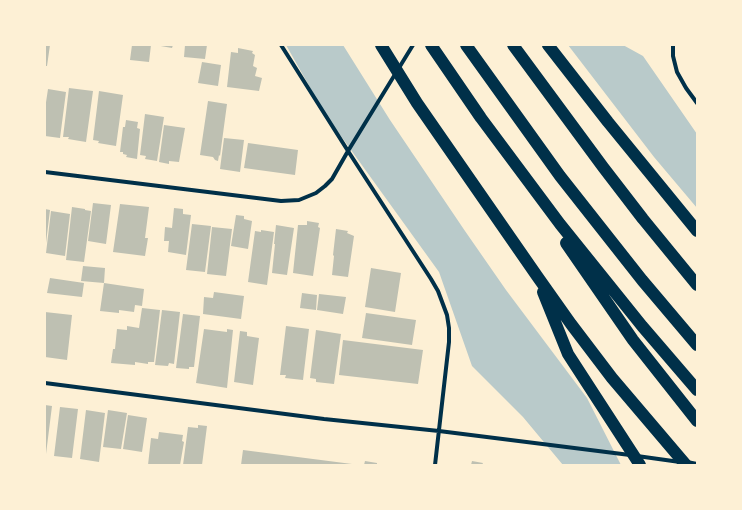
<!DOCTYPE html>
<style>
body{margin:0}
#map{position:relative;width:742px;height:510px;overflow:hidden;background:#fdf0d5;font-family:"Times New Roman",serif}
canvas{display:block}
.frame{position:absolute;inset:0;border:46px solid #fdf0d5;pointer-events:none}
</style>
<div id="map">
<canvas width="742" height="510"></canvas>
<div class="frame"></div>
</div>
<script>
const g = document.querySelector('canvas').getContext('2d');
g.lineJoin = 'round';
function fill(path, color) { g.fillStyle = color; g.fill(path, 'evenodd'); }
const toPath = rows => new Path2D(rows.map(r => 'M' + r).join(''));
function strokePath(path, color, width, dash) { g.strokeStyle = color; g.lineWidth = width; g.lineCap = dash ? 'butt' : 'round'; g.setLineDash(dash || []); g.stroke(path); }
const green = toPath([
 [286,45,343,45,390,120,465,231,506,290,587,398,621,465,563,465,523,417,472,366,439,272,325,114],
 [568,45,623,45,643,56,697,134,697,208,654,157]
]);
const building = toPath([
 [45,45,50,45,47,66,45,66],
 [132,45,151,45,149,62,130,60],
 [155,45,173,45,172,48],
 [185,45,207,45,205,59,184,57],
 [238,48,253,51,252,53,255,55,253,66,257,68,255,76,262,78,259,91,227,87,231,52,238,53],
 [202,62,221,65,218,86,198,83],
 [69,88,93,91,86,142,68,139,69,137,63,137],
 [48,89,66,92,60,138,45,136,45,109],
 [99,91,123,95,116,146,98,143,99,141,93,140],
 [208,101,227,104,220,156,219,155,218,161,215,160,213,157,200,155],
 [145,114,164,117,157,161,145,159,146,156,140,155],
 [126,120,138,122,137,128,140,129,137,159,126,157,127,155,123,154,123,152,120,152,123,127,125,127],
 [164,125,185,128,179,162,169,161,169,164,159,162],
 [224,138,244,140,240,172,220,169],
 [248,143,298,150,295,175,244,168],
 [93,203,111,205,106,244,88,241],
 [120,204,149,207,145,238,148,238,145,256,113,252],
 [72,207,85,209,85,210,91,211,84,262,66,260],
 [174,208,183,209,183,214,191,215,186,255,168,252,169,241,164,241,165,227,172,228],
 [45,209,50,210,46,243,45,243],
 [51,211,70,214,65,256,46,253],
 [236,215,244,216,244,219,252,221,248,249,231,246],
 [307,221,319,223,318,227,320,228,313,276,293,273,298,225,307,225],
 [192,224,211,226,205,272,186,270],
 [276,225,294,228,287,275,272,273,275,244,274,244],
 [212,227,232,229,226,276,207,274],
 [336,229,348,231,347,233,354,236,348,277,332,275,334,256,333,255],
 [261,230,274,232,267,285,248,282,255,231,261,232],
 [83,266,105,268,104,283,81,281],
 [371,268,401,273,395,312,365,307],
 [50,278,84,283,82,297,47,293],
 [104,283,144,289,142,306,135,305,134,312,119,310,119,313,100,311],
 [214,292,244,296,241,319,203,314,204,297,213,298],
 [302,293,317,295,316,310,300,308],
 [319,294,346,297,343,314,317,310],
 [142,308,160,310,154,362,148,362,148,364,135,362,135,365,111,363,113,349,115,349,117,329,127,330,127,326,139,328],
 [162,310,180,312,174,364,169,363,168,366,155,365],
 [45,312,72,315,67,360,45,357],
 [366,313,416,320,412,345,362,338],
 [183,314,200,316,194,367,189,367,189,369,176,368],
 [286,326,309,329,303,380,285,378,286,375,280,375],
 [204,329,227,332,227,329,233,330,227,388,196,383],
 [316,330,341,334,334,384,316,382,316,379,310,378],
 [240,331,247,332,247,336,259,338,253,385,234,382],
 [343,340,423,350,418,384,339,375],
 [45,405,52,406,46,454,45,454],
 [60,407,78,409,72,458,54,456],
 [86,410,105,413,99,462,80,459],
 [108,410,127,413,121,449,103,447],
 [128,415,147,418,142,452,123,449],
 [198,425,207,426,202,465,183,465,188,427,198,428],
 [159,432,183,435,182,441,184,442,180,465,148,465,151,438,158,439],
 [243,450,352,464,352,465,241,465],
 [365,461,377,463,377,465,364,465],
 [472,461,483,463,482,465,471,465]
]);
const minor = toPath([
 [413,45,348,151,431,279,438,291,447,315,449,328,449,342,435,465],
 [673,45,673,56,677,72,686,88,697,103],
 [45,172,281,201,299,200,316,193,325,186,332,179,348,151,281,45],
 [45,383,324,419,439,431,630,455],
 [637,456,680,462],
 [687,462,697,464]
]);
const motorway = toPath([
 [381,45,417,103,537,276,571,324,612,378,686,465],
 [431,45,481,118,560,224,642,326,697,390],
 [466,45,560,176,642,280,697,345],
 [513,45,603,167,643,219,697,285],
 [548,45,608,122,697,231],
 [566,243,633,340,697,421],
 [543,292,568,354,640,465]
]);
fill(green, '#b9caca');
fill(building, '#bec0b2');
strokePath(minor, '#003049', 4);
strokePath(motorway, '#003049', 12);
</script>
